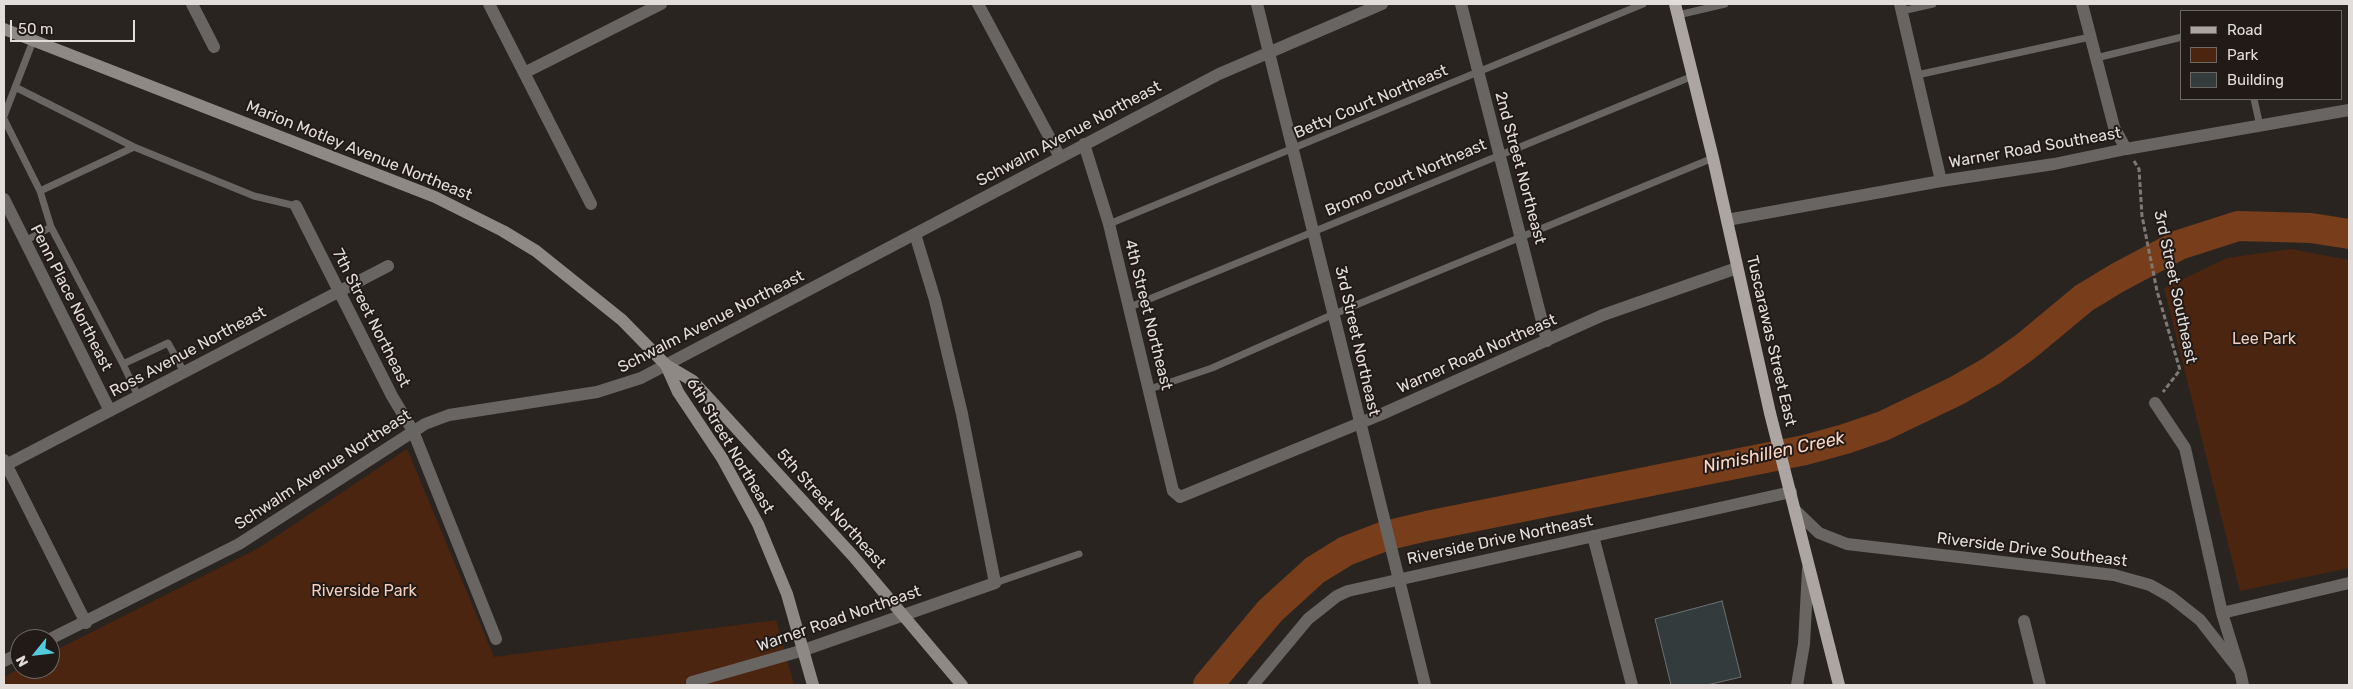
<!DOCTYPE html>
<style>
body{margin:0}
#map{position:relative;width:2353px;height:689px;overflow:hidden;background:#2a2420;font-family:Rubik,sans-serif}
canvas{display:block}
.frame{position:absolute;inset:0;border:5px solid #e2dddb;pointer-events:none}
.legend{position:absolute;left:2180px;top:10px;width:162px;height:90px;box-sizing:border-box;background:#211a17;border:1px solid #6e6865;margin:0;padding:6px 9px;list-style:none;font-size:15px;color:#e2dddb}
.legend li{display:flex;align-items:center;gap:10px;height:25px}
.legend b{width:25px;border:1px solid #6e6865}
.north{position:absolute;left:10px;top:629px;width:50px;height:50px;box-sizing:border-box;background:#211a17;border:1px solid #6e6865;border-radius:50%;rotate:241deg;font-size:14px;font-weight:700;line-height:20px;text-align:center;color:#e2dddb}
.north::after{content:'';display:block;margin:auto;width:18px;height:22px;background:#54cadd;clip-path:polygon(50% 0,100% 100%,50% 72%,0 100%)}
.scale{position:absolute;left:10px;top:20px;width:125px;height:22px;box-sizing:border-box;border:2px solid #e2dddb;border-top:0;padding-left:6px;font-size:15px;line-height:18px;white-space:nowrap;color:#e2dddb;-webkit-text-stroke:4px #211a17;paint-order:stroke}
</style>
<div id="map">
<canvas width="2353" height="689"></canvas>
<div class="frame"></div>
<ul class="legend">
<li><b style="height:6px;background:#aca5a1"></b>Road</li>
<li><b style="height:14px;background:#4c2510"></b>Park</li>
<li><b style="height:14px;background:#333b3d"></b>Building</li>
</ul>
<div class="north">N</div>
<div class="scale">50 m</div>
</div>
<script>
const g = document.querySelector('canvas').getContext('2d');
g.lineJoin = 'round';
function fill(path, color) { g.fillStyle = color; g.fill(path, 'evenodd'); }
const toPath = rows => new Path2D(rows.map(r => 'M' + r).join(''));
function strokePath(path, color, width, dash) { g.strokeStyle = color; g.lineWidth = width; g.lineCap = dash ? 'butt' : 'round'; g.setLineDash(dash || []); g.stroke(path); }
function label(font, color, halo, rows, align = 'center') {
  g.font = font + ' Rubik,sans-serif'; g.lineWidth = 4; g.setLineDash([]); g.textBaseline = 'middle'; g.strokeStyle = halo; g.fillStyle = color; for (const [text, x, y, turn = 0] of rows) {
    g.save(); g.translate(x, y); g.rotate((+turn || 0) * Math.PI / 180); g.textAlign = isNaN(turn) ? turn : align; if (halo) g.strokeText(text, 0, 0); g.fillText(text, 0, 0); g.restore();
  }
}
const green = toPath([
 [2291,249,2349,260,2349,568,2240,591,2164,288,2227,258],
 [407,449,494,657,776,620,794,685,8,685,4,683,4,677,20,668,50,669,50,653,259,548]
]);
const river = toPath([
 [1208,685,1270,611,1315,570,1346,551,1385,536,1427,526,1805,450,1845,439,1883,426,1956,391,1991,371,2025,347,2084,298,2117,278,2179,245,2238,226,2311,228,2349,234]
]);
const building = toPath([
 [1722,601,1741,677,1707,685,1671,685,1655,619,1722,601]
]);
const path = toPath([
 [2134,161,2139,169,2142,216,2157,291,2180,370,2163,392]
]);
const service = toPath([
 [1902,11,1933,4],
 [1678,15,1725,4],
 [2096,58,2182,37],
 [1917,75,2090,37],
 [2254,99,2260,126],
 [4,116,33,41],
 [4,119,40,191,134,147,15,87],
 [134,147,254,196,296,206],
 [1109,224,1643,4],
 [51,227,123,364],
 [25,241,51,227,40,191],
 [1130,307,1693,76],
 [1150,389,1212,368,1334,314,1713,158],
 [138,396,123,364,168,343,184,372],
 [995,583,1079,554]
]);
const minor = toPath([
 [192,4,214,47],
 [489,4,591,204],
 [978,4,1060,157],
 [1461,4,1547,341],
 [1900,4,1941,181],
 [2082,4,2114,127,2126,149],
 [524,73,661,4],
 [1084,144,1109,224,1173,491,1180,497,1382,414,1603,315,1737,268],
 [4,199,110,411],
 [296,206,392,396,413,431,496,639],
 [2155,403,2185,448,2222,613,2239,668],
 [4,460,86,623],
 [4,466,388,266],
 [1593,536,1632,685],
 [2222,613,2349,583],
 [2024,621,2040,685],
 [50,639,239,544,425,424,449,415,597,392,641,378,1219,74,1382,4],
 [4,661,20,653],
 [692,682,804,650,995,583,962,414,935,300,915,234],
 [1253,685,1308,619,1337,596,1348,591,1791,492]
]);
const tertiary = toPath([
 [1257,4,1425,685],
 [1727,220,1941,181,2054,164,2126,149,2349,110],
 [1795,510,1819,533,1847,544,2114,575,2150,585,2171,597,2200,620,2240,671,2243,685],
 [1797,685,1804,644,1808,569]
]);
const secondary = toPath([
 [4,29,435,197,503,231,536,251,622,320,666,365,693,381,853,556,962,685],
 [666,365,678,392,722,458,758,524,787,594,813,685]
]);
const primary = toPath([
 [1675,4,1713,158,1770,413,1839,685]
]);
const streetNames = [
 ["Betty Court Northeast",1371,102,-23],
 ["Schwalm Avenue Northeast",1069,134,-28],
 ["Warner Road Southeast",2035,148,-10],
 ["Marion Motley Avenue Northeast",359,151,22],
 ["2nd Street Northeast",1520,168,75],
 ["Bromo Court Northeast",1406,178,-23],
 ["3rd Street Southeast",2175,287,78],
 ["Penn Place Northeast",71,298,63],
 ["4th Street Northeast",1148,315,76],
 ["7th Street Northeast",371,318,63],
 ["Schwalm Avenue Northeast",711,322,-27],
 ["3rd Street Northeast",1357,341,77],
 ["Tuscarawas Street East",1771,341,77],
 ["Ross Avenue Northeast",188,352,-28],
 ["Warner Road Northeast",1477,354,-24],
 ["6th Street Northeast",730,446,59],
 ["Schwalm Avenue Northeast",323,470,-33],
 ["5th Street Northeast",831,509,48],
 ["Riverside Drive Northeast",1500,540,-12],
 ["Riverside Drive Southeast",2032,550,7],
 ["Warner Road Northeast",839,619,-19]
];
const parkNames = [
 ["Lee Park",2264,339],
 ["Riverside Park",364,591]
];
const waterNames = [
 ["Nimishillen Creek",1774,453,-12]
];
fill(green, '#4c2510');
strokePath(river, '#783d1b', 30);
fill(building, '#333b3d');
strokePath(building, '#697274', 1);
strokePath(path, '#7e7975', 3, [5, 2.5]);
strokePath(service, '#696563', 7);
strokePath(minor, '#696563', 12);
strokePath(tertiary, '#696563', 12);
strokePath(secondary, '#8f8986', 12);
strokePath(primary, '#aca5a1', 12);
label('16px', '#e2dddb', '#211a17', streetNames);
label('16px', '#f4cebc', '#211a17', parkNames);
label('italic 18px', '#fdd6c4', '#211a17', waterNames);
</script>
